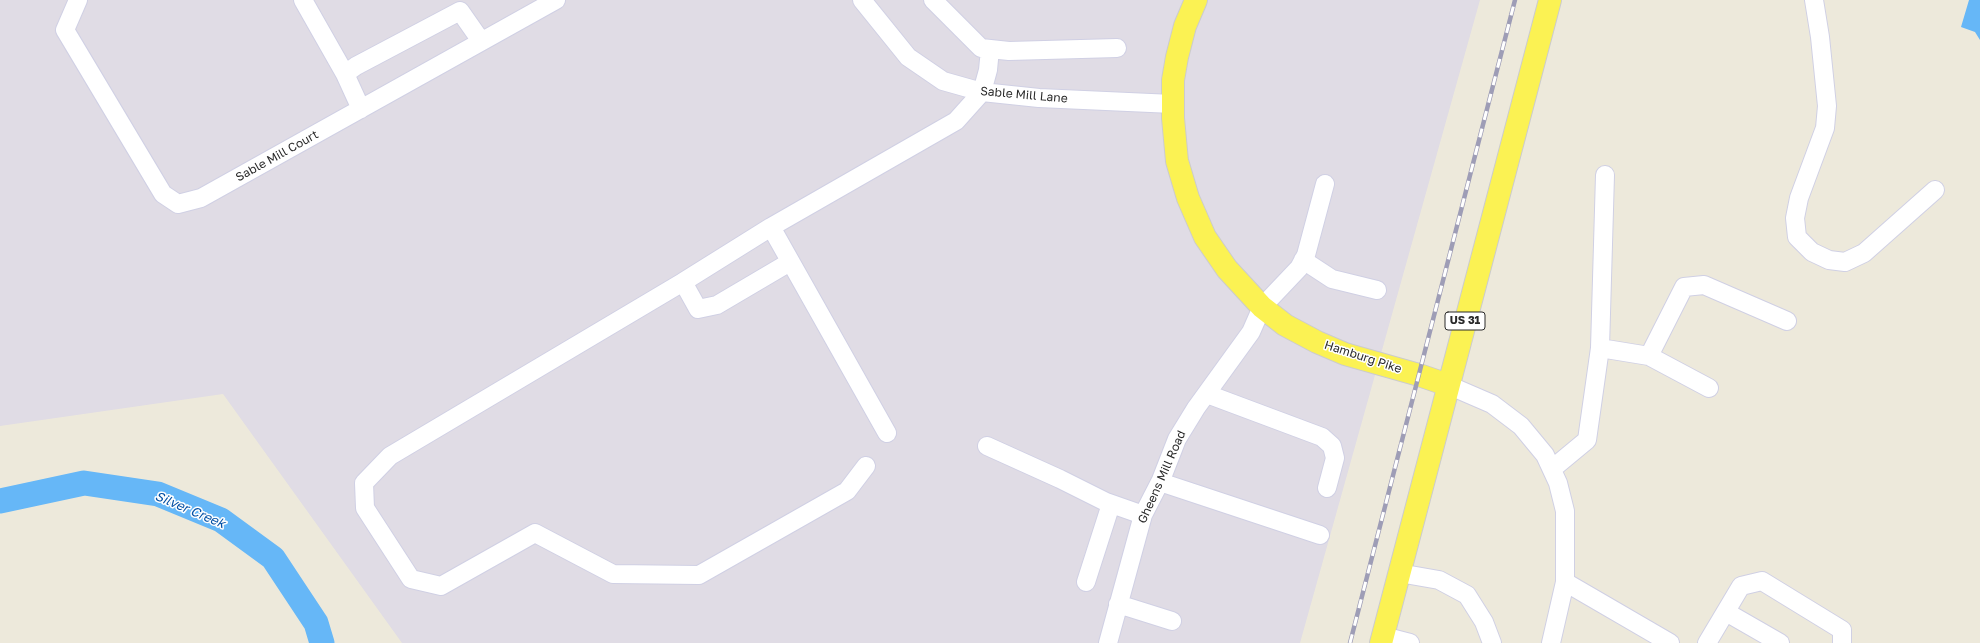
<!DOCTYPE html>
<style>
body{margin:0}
canvas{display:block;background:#ede9db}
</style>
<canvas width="1980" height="643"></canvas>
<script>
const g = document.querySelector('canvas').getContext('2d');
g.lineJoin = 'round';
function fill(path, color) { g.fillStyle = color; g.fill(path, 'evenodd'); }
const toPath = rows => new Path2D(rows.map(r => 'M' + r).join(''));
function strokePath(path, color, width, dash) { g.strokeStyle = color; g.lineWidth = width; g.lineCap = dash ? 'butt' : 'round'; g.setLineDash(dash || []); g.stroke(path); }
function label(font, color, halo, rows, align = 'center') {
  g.font = font + ' "Golos Text",sans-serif'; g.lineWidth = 3; g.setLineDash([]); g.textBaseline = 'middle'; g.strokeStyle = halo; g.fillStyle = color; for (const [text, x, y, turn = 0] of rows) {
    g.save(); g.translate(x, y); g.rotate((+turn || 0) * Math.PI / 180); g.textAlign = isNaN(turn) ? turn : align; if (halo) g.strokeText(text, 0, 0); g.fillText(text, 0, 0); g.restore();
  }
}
const industrial = toPath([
 [0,0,1480,0,1300,643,402,643,223,394,0,426]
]);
const water = toPath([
 [1969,0,1980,0,1980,40,1975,32,1961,27]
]);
const river = toPath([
 [0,501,84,483,158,494,221,520,273,558,316,623,322,643]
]);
const minor = toPath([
 [78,0,65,30,163,194,178,204,201,198,556,0],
 [303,0,345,74,361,109],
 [862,0,908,57,943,81,982,92,1039,98,1173,104],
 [933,0,981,48,1009,51,1117,48],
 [1814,0,1820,37,1827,106,1825,128,1799,198,1795,218,1797,237,1812,252,1829,260,1845,262,1864,253,1935,190],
 [345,74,356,66,460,11,481,41],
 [771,227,887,433],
 [1303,260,1332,279,1377,290],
 [790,262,717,305,698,309,683,282,771,227,956,121,982,92,988,70,990,49],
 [683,282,390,456,364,483,365,508,411,579,441,586,535,533,613,574,699,575,847,491,866,466],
 [1600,348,1605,175],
 [1649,356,1709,388],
 [1448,385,1492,404,1521,426,1545,455,1558,483,1565,511,1565,582,1551,643],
 [1207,394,1322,437,1332,446,1335,458,1327,488],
 [987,446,1060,479,1106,502,1143,515],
 [1552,469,1587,440,1600,348,1649,356,1684,287,1704,285,1787,321],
 [1160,482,1320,535],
 [1399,573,1439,580,1467,595,1484,622,1492,643],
 [1086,582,1111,504],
 [1565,582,1670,643],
 [1118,604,1172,621],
 [1726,612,1780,643],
 [1383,636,1410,643],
 [1108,643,1143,515,1161,480,1177,439,1196,408,1251,332,1262,307,1299,268,1306,255,1325,184],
 [1707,643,1741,586,1762,581,1842,630,1842,643]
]);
const major = toPath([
 [1196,0,1185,26,1177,57,1173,80,1173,118,1177,161,1188,198,1205,237,1227,269,1262,307,1285,325,1317,342,1345,354,1419,375,1448,385],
 [1381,643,1550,0]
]);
const rail = toPath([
 [1350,643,1515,0]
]);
const shields = [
 [1465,321,40]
];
const shieldNames = [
 ["US 31",1465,321]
];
const streetNames = [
 ["Sable Mill Lane",1024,95,5],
 ["Sable Mill Court",277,156,-29],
 ["Hamburg Pike",1363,357,18],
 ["Gheens Mill Road",1162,477,-66]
];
const waterNames = [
 ["Silver Creek",190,510,23]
];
fill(industrial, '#e0dce5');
fill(water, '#66b7f7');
strokePath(river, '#66b7f7', 25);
strokePath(minor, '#d0d0e4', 20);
strokePath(major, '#ccc', 24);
strokePath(minor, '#fff', 18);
strokePath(major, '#fbf253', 22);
strokePath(rail, '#9e9db6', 4.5);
strokePath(rail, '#fff', 3, [9]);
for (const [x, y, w] of shields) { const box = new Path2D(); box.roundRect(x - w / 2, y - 9, w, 18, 3); g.fillStyle = '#fff'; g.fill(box); strokePath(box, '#2a2a2a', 1); }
label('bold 11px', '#2a2a2a', null, shieldNames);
label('12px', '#2a2a2a', '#fff', streetNames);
label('italic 13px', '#0450a5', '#fff', waterNames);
</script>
